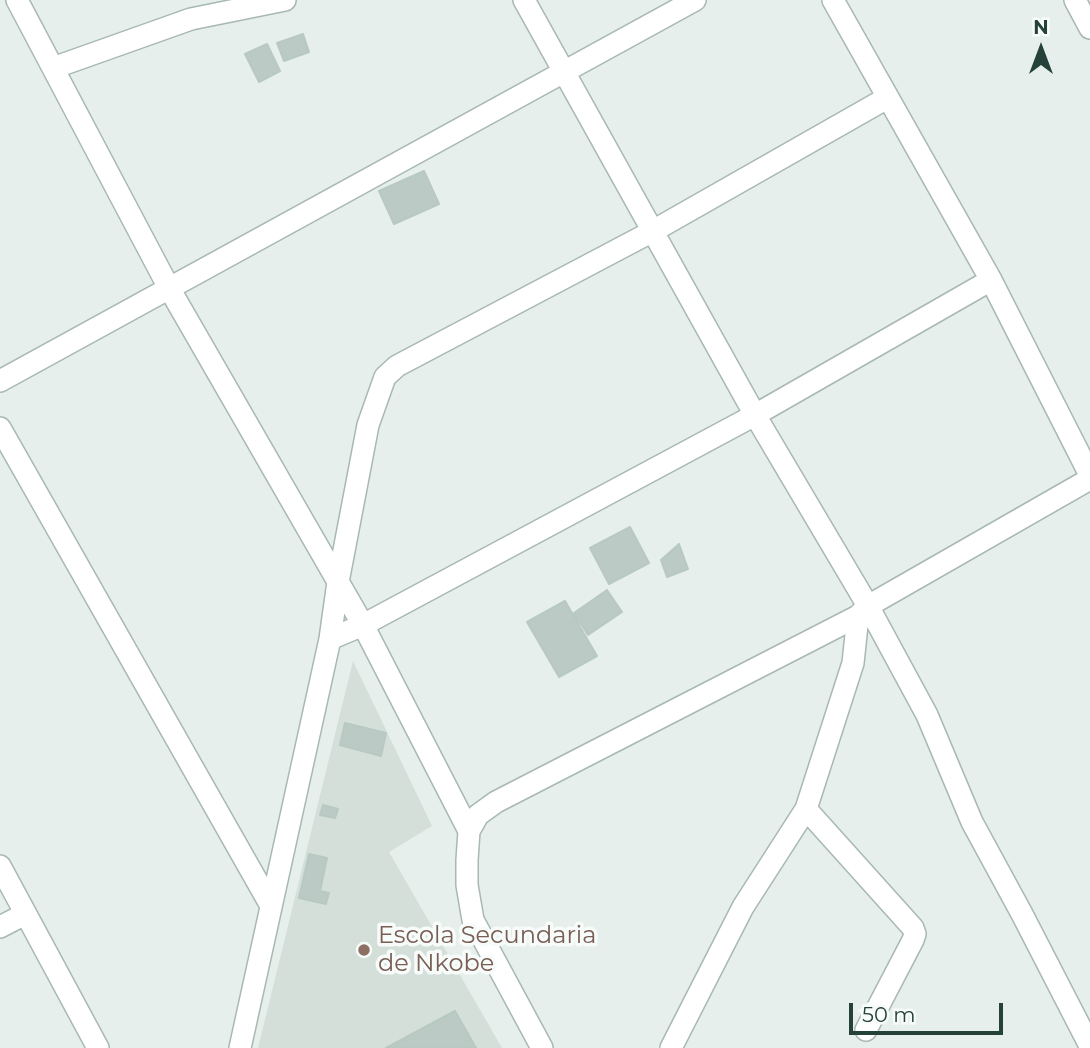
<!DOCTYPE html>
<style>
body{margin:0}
#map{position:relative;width:1090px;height:1048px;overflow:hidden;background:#e6efeb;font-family:Montserrat,sans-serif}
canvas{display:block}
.north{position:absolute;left:1006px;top:14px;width:70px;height:70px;-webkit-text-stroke:5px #f7fbf9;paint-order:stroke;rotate:0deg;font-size:19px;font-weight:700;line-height:28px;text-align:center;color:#24423a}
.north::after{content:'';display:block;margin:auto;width:24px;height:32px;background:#24423a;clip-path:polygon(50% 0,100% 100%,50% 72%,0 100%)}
.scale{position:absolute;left:849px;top:1003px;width:154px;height:32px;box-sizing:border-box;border:4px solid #24423a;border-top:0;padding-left:9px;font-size:21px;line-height:24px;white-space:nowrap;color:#24423a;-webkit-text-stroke:5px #f7fbf9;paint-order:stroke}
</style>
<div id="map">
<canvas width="1090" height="1048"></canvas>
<div class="north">N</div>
<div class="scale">50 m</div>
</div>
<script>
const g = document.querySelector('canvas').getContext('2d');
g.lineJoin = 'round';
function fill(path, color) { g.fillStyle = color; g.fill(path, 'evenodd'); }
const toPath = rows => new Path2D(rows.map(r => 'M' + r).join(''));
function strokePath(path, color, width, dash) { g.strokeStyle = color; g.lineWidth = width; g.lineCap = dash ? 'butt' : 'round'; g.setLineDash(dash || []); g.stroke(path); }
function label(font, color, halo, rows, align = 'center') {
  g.font = font + ' Montserrat,sans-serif'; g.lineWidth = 7; g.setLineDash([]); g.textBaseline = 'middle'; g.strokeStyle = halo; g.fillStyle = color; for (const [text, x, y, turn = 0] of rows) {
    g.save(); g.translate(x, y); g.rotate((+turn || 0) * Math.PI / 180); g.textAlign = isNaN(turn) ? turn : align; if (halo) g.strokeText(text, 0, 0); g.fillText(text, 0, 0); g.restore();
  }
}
const built = toPath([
 [353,661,432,826,389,852,502,1048,258,1048]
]);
const building = toPath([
 [303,34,309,52,284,61,277,43,303,34],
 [267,44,280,71,259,82,245,54,267,44],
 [424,171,439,204,394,224,379,191,424,171],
 [630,527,649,563,609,584,590,548,630,527],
 [679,544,688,569,667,577,661,560,679,544],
 [607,590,622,612,588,635,574,613,607,590],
 [565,601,597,656,559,677,527,622,565,601],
 [345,723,386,733,381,756,340,745,345,723],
 [323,805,338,809,335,818,320,815,323,805],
 [309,854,327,858,320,891,329,893,326,904,299,898,309,854],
 [455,1011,476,1048,386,1048,455,1011]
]);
const street = toPath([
 [17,0,169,288,363,625,469,831],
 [524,0,755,415,868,606,927,715,972,822,1022,914,1090,1046],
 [833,0,991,280,1090,475],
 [1075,0,1090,28],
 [53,68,191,19,285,0],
 [0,381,695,0],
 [0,428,270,904],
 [330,639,363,625,755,415,991,280],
 [806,809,913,928,915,934,913,940,866,1030],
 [0,866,98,1048],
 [0,927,25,914],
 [240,1048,330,639,338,582,368,425,385,377,397,366,653,231,887,98],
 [542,1048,473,920,467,885,467,860,469,831,478,815,496,802,858,616,868,606,1090,479],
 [671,1048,743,907,806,809,853,663,858,616]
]);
const markers = [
 [364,950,7,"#8d6e63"]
];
const educationNames = [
 ["Escola Secundaria",378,936],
 ["de Nkobe",378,964]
];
fill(built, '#d4dfda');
fill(building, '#bbcac4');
strokePath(building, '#b8c9c2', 2);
strokePath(street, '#a8b8b2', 24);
strokePath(street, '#fff', 21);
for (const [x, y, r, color] of markers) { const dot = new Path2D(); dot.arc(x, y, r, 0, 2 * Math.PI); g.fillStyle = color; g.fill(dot); strokePath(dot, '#f7fbf9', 2.5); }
label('24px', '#785e54', '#f7fbf9', educationNames, 'left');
</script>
